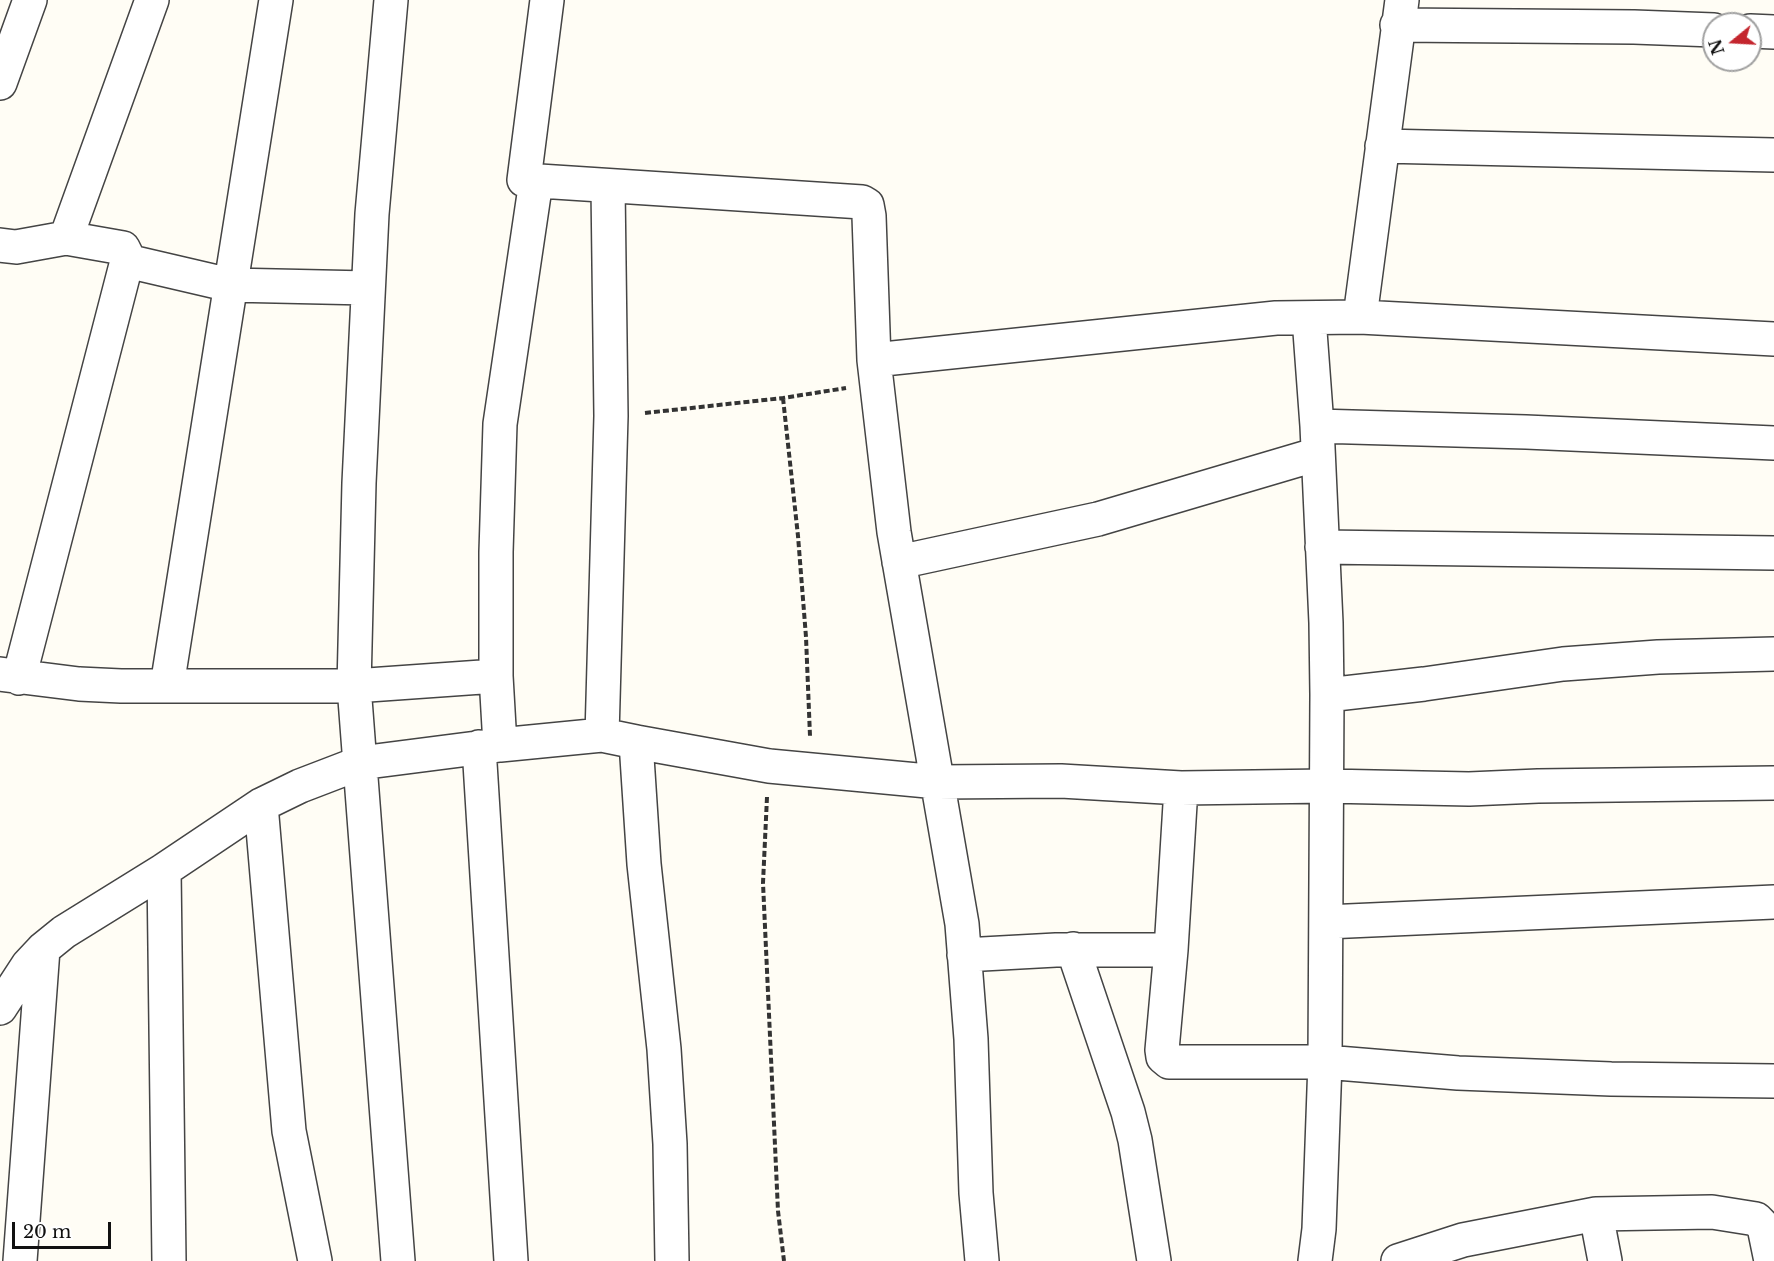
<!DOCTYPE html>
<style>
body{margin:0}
#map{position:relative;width:1774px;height:1261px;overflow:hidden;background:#fffdf5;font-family:"Libre Baskerville",serif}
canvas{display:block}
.north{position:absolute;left:1702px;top:12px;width:60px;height:60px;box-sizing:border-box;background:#fff;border:2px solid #a0a0a0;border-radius:50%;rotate:252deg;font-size:16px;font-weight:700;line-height:24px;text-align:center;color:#111}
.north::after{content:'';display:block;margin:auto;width:21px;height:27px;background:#c4262e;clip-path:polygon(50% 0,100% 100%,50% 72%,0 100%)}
.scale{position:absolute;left:12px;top:1222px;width:99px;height:27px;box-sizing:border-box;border:3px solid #111;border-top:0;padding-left:8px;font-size:18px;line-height:21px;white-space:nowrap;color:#111;-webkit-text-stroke:4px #fff;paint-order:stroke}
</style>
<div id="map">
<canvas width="1774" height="1261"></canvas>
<div class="north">N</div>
<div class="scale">20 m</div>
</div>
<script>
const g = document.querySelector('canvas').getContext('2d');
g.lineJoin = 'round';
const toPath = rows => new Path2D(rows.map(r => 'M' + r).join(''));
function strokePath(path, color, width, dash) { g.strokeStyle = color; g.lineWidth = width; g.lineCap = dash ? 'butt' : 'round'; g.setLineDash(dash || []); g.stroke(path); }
const path = toPath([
 [783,398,798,536,806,637,810,736],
 [645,413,783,398,846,388],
 [767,797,763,883,778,1211,784,1261]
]);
const minor = toPath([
 [391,0,372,214,359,483,354,686,398,1261],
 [547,0,524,180,862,202,867,205,869,216,874,360,894,532,962,924,971,1039,976,1193,982,1261],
 [1397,25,1634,27,1714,30],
 [1750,31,1774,32],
 [0,83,30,0],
 [1382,146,1774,155],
 [608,187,611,416,602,735,636,742,644,864,664,1049,670,1144,672,1261],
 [0,245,16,247,66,238],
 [127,261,230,285,368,288],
 [1360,317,1402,0],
 [1309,318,1317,426,1326,623,1327,695,1325,1062,1319,1229,1315,1261],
 [874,360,1276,318,1360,317,1774,339],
 [1317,426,1526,432,1774,443],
 [1322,547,1774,553],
 [899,562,1098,519,1318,454],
 [0,674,79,684,121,686,354,686,496,676],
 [19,678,127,261,126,254,123,248,66,238,152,0],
 [167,686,276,0],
 [1327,695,1424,684,1563,664,1658,657,1774,654],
 [636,742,769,766,938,782,1061,781,1181,788,1327,786,1469,789,1538,786,1774,783],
 [500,745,496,676,496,552,500,424,536,181],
 [479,747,511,1261],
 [1181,788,1171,950,1162,1050,1163,1057,1169,1062,1325,1062,1458,1073,1611,1079,1774,1081],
 [261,805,289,1131,315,1261],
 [164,870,169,1261],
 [1326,922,1774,902],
 [1073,949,1128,1112,1135,1140,1154,1261],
 [964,955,1056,950,1171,950],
 [0,1008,28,965,43,949,64,932,164,870,261,805,300,786,360,763,500,745,602,735],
 [1596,1214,1605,1261],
 [20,1261,43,949],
 [1398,1261,1463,1240,1596,1214,1712,1212,1756,1219,1764,1227,1771,1261]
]);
strokePath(minor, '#444', 36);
strokePath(path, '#333', 4, [6, 3]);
strokePath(minor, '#fff', 33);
</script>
